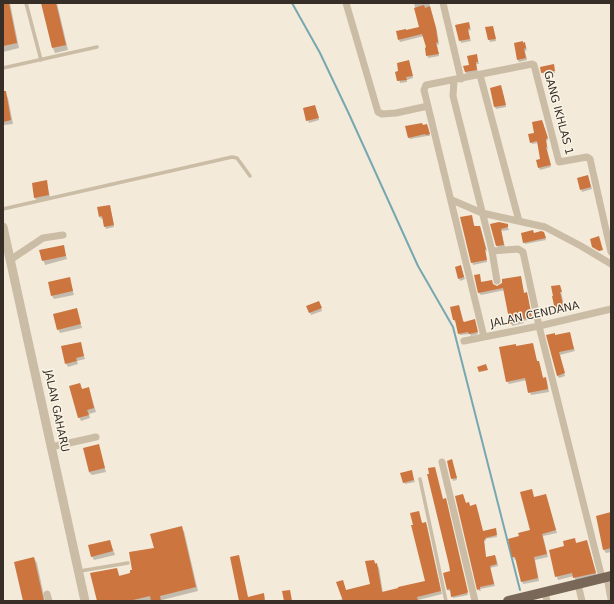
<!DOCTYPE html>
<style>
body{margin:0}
#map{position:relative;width:614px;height:604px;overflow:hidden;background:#f3eada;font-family:"DejaVu Sans",sans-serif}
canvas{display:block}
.frame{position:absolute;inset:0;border:4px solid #372e27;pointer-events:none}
</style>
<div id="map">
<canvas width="614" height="604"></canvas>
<div class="frame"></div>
</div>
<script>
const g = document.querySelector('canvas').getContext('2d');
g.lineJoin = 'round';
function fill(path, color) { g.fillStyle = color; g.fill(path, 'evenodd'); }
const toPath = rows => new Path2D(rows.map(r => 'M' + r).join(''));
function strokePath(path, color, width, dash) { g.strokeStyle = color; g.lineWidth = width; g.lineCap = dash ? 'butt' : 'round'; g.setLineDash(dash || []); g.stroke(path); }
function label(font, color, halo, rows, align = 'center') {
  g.font = font + ' "DejaVu Sans",sans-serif'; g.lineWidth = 3; g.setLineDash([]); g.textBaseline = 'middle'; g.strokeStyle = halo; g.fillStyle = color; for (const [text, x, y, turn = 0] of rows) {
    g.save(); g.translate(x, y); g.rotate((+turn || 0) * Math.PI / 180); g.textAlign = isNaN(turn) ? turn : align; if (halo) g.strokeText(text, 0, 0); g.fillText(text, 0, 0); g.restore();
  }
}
const shadow = toPath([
 [3,3,10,3,19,48,3,52],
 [42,3,57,3,68,50,55,53,53,48],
 [414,3,429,3,437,31,439,44,437,45,439,56,428,58,426,48,428,48,424,36,400,42,399,40,420,28],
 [469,23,471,30,468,31,471,41,461,43,457,25],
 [492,27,496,41,490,42,486,28],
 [523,42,526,46,527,50,525,51,527,60,519,62,518,60],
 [477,56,479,64,476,64,478,72,467,74,465,72],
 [409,61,413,78,407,80,407,82,400,83,397,72],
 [553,65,555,73,544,75,541,68],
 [502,89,506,107,496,109,495,107],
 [3,94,6,94,8,98,13,124,4,125],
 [315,106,319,120,309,123,304,109],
 [543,123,548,140,546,141,548,149,547,149,551,167,540,170,537,161,541,160,538,143,532,144,531,142,536,133],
 [428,127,430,136,427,136,410,139,409,137],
 [588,176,592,189,582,192,581,189],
 [46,181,50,197,36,200,35,198],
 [110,208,114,227,106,229,103,218,101,219,100,217],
 [471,216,475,227,480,227,481,229,487,251,485,251,487,262,473,265,461,218],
 [491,224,507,225,509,230,501,231,505,247,498,248],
 [534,234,545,236,546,240,525,244,524,242],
 [63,246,67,259,45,265,41,251],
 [461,267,465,279,460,281,459,278],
 [479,275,482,283,498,287,521,277,524,294,527,295,532,319,523,321,524,323,512,326,505,290,481,295,479,293],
 [69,278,74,295,54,299,52,296],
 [560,286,565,311,557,312,553,297],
 [320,305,322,311,311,315,308,307],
 [459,306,464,323,475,323,478,334,471,336,470,334,460,335,456,322,455,322,454,320],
 [76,309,82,328,60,333,58,329],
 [569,333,575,351,560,355,565,376,559,378,557,375,555,336],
 [80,343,85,359,77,361,78,364,68,367,66,363],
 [532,344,537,362,539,362,540,365,543,379,547,381,549,392,531,395,527,380,509,384,507,381,517,347],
 [80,384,82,390,88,388,90,392,96,412,89,414,90,418,81,421,79,417],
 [98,445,106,472,92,475,89,472],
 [452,460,457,480,453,481,448,461],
 [411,471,415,482,405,484,404,482],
 [534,498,547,498,557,533,543,536,548,557,535,560,539,581,523,584,517,559,515,560,513,557,509,540,520,537,531,531],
 [443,500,446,502,468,595,453,598,451,591,449,591,448,589,451,572],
 [469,503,470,507,476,505,477,507,483,532,496,531,497,537,485,539,486,541,484,541,486,557,495,556,496,557,498,566,490,568,495,586,480,589,481,591,479,591,466,504],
 [419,512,422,524,425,523,427,526,442,594,418,600,419,601,334,601,343,599,346,591,371,585,374,561,379,568,383,593,426,581],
 [611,513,611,552,606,553,604,550],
 [181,528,184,531,198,591,162,600,162,601,152,601,152,600,98,601,117,569,120,577,131,574,133,570,155,549],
 [574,539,577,544,587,542,597,576,576,581,574,576,558,580,550,551,566,547],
 [110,541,115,555,94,560,92,556],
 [34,558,37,563,45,601,24,601]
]);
const stream = toPath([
 [292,3,320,53,349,114,418,266,453,327,520,590]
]);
const building = toPath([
 [3,3,9,3,17,43,3,46],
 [41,3,56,3,66,45,52,48],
 [424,5,425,8,430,6,436,28,438,42,436,43,439,54,426,56,425,48,426,47,422,34,398,40,396,31,406,29,406,30,419,27,414,8],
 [469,22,470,28,468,29,470,39,459,41,455,25],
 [493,26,496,39,488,40,485,27],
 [523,41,523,43,525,42,526,48,524,49,526,58,517,60,514,43],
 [477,54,478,62,476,62,477,70,465,72,463,66,469,65,467,56],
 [409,60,413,76,406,77,407,80,397,81,395,72,398,71,397,63],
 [554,64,555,71,541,73,540,67],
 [501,85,506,105,494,107,490,88],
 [3,91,6,91,11,120,3,122],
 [315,105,319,118,306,121,303,108],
 [542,120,548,138,546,139,547,147,546,147,551,165,538,168,536,160,540,159,537,141,530,143,528,134,534,133,532,122],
 [422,123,423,125,427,124,430,134,426,135,425,134,408,138,405,126],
 [588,175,591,187,580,190,577,178],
 [47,180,49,195,34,198,32,183],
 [110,205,114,225,104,227,102,216,99,217,97,207],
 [472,215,474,226,480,226,486,249,485,249,487,260,471,263,460,217],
 [499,222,508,224,508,227,501,229,504,245,496,246,490,224],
 [533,230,534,233,541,231,544,232,546,238,523,243,521,233],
 [599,236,603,250,599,251,592,247,590,239],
 [64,245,66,256,42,261,39,250],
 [461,265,464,277,458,279,455,267],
 [480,274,481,282,492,280,493,284,497,286,502,283,502,279,521,276,524,293,527,292,532,317,523,319,523,321,510,324,503,288,478,293,474,275],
 [70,277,73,291,51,296,48,282],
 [560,285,562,292,560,292,564,308,555,310,552,296,553,296,551,286],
 [319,301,322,308,309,313,306,306],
 [459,305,463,321,464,322,475,319,478,332,469,334,468,332,458,334,455,320,453,320,450,307],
 [77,308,81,324,57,330,53,314],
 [570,332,574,349,559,352,565,373,557,376,546,335,555,333,555,335],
 [81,342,84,356,76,358,77,361,65,364,61,346],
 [533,343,537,361,539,361,543,378,546,377,548,389,528,393,525,378,506,382,499,347,516,344,516,346],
 [486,364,488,370,479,372,477,367],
 [80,383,82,389,89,387,94,408,87,410,89,415,78,418,69,386],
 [99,444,105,468,89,472,83,448],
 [452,459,457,478,451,479,447,461],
 [435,467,443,499,446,498,468,592,467,593,451,597,450,589,447,590,443,573,450,571,449,565,427,474,429,474,428,468],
 [412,470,414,480,403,483,400,473],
 [532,489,534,497,546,494,556,530,542,534,547,554,534,557,538,578,521,582,515,557,512,557,508,539,519,536,518,533,530,530,520,492],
 [463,494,466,503,469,502,470,506,476,504,483,531,496,528,497,535,485,538,486,539,484,540,486,557,495,555,497,564,490,566,494,584,480,587,480,589,477,590,455,496],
 [419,511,422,523,426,522,441,591,417,597,418,601,343,601,336,582,343,580,346,590,370,584,365,561,374,560,375,564,377,563,382,592,398,588,398,587,425,581,411,525,413,525,410,513],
 [611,512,611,548,603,550,596,516],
 [182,526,196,587,160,596,161,601,151,601,150,596,133,600,133,601,97,601,90,573,117,568,119,576,130,573,130,570,132,570,129,552,154,548,150,534],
 [575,538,576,543,587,540,596,573,573,578,572,573,555,577,549,550,564,546,563,541],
 [110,540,113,551,91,557,88,545],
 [239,555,248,597,264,593,265,601,239,601,230,557],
 [34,557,44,601,23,601,14,562],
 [290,590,292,601,284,601,282,591]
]);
const service = toPath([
 [26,3,41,60],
 [3,68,97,47],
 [3,209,232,157,237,158,250,176],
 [420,479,446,601],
 [80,571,128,563]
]);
const minor = toPath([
 [346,3,378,112,382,114,396,113,428,106],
 [443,3,461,79],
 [480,75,519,221],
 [454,80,453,96,492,251,518,249,523,252,539,326,602,578],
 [452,200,482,213,545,227,581,246,611,264],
 [492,251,497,281],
 [10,260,43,238,63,235],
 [484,337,424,90,426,85,532,64,534,65,559,162,587,157,590,159,611,252],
 [464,341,539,326,611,309],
 [51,447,96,437],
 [442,462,475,601],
 [607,577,611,599],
 [578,584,582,601],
 [545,592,547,601],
 [47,594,49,601]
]);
const tertiary = toPath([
 [3,227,85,601]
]);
const primary = toPath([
 [508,601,611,576]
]);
const streetNames = [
 ["GANG IKHLAS 1",558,113,75],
 ["JALAN CENDANA",535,315,-12],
 ["JALAN GAHARU",56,411,78]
];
fill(shadow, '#0003');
strokePath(stream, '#77a7b1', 2);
fill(building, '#cc753f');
strokePath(service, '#cbbca5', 3.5);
strokePath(minor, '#cbbca5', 7);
strokePath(tertiary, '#cbbca5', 9);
strokePath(primary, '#796757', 10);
label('11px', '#372e27', '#faf4e6', streetNames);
</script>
